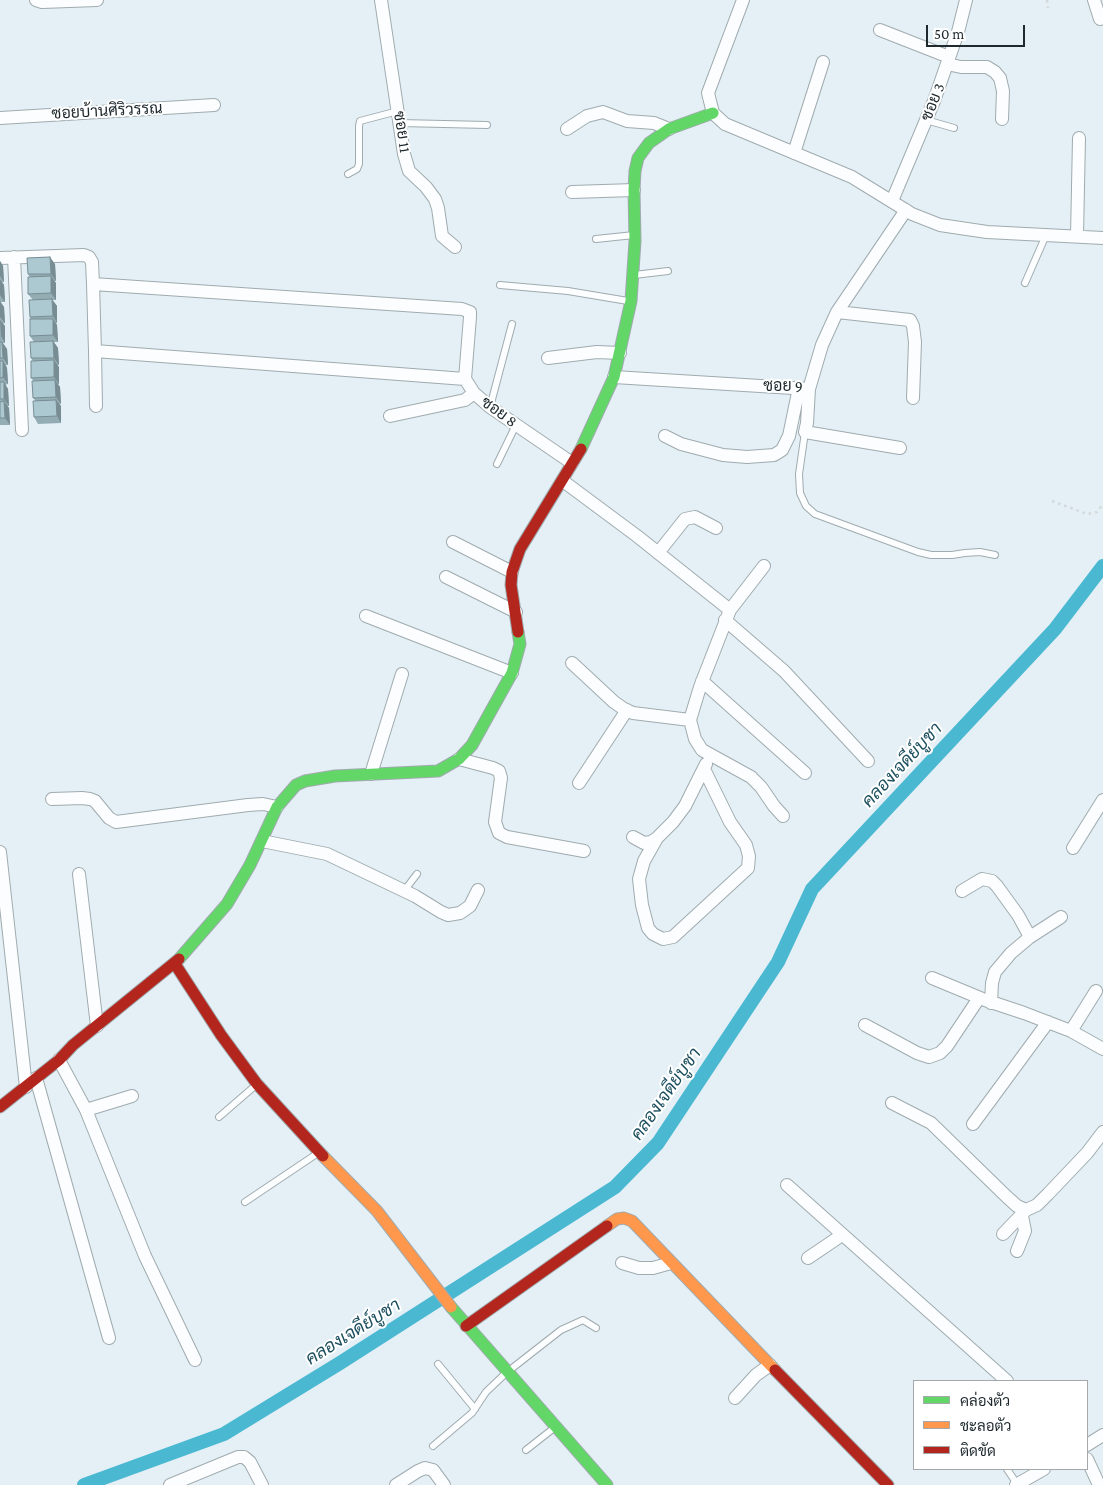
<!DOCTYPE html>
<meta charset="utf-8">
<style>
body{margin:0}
#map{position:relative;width:1103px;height:1485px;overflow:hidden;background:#e4f0f5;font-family:"Crimson Pro",Sarabun,serif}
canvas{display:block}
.legend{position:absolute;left:913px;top:1380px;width:175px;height:90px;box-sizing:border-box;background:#fff;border:1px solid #a5a9ab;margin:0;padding:6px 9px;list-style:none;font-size:15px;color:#1e292d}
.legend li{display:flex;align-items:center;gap:10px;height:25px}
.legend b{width:25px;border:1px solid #a5a9ab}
.scale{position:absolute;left:926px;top:25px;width:99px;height:22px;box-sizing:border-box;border:2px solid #1e292d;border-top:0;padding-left:6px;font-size:15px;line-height:18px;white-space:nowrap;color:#1e292d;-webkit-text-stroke:4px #fff;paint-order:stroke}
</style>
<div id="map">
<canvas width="1103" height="1485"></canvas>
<ul class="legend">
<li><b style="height:6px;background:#63d668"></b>คล่องตัว</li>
<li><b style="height:6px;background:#ff974d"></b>ชะลอตัว</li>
<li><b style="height:6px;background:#b3261e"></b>ติดขัด</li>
</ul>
<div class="scale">50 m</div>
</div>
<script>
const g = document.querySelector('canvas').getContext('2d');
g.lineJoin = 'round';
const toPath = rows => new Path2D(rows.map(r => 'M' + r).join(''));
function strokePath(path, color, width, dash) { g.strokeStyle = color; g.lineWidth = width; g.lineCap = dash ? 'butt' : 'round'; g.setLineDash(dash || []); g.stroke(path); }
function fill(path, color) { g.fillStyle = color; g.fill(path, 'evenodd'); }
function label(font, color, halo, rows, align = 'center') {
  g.font = font + ' "Crimson Pro",Sarabun,serif'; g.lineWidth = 4; g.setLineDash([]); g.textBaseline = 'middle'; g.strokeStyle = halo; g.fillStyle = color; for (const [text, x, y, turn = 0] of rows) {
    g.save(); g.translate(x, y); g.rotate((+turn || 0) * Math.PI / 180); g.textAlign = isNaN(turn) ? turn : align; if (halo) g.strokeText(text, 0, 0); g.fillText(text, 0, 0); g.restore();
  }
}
const canal = toPath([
 [84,1485,224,1434,340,1363,615,1187,658,1143,778,962,812,889,1055,629,1103,566]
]);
const path = toPath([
 [1047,0,1048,8],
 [1052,501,1087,514,1097,512,1103,504]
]);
const lane = toPath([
 [926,120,954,128],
 [400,123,487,125],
 [348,174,357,169,359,164,359,126,360,121,398,111],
 [596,239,634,235],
 [634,275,668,271],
 [1025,283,1046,235],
 [500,285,568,291,628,301],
 [490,407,512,324],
 [805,432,799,474,800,493,806,506,815,514,918,552,931,555,952,555,965,553,980,552,995,555],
 [497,464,516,425],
 [404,891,417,874],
 [219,1117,256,1085],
 [245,1202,318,1153],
 [438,1364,475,1409],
 [433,1446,472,1413,486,1392,506,1373,561,1330,583,1320,596,1328],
 [526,1450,554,1428],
 [1007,1469,1017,1484]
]);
const street = toPath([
 [36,0,42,2,97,0],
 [381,0,404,154,409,171,426,187,435,199,438,208,442,236,455,247],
 [743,0,708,93,713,113,725,124,852,177,912,214,940,225,987,232,1103,238],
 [1094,0,1100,19],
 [880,30,949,57],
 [947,64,961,67,987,67,995,72,1000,78,1003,91,1002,119],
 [0,118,214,105],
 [567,129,587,116,603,112,627,121,654,123,669,129],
 [794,153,823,62],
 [572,192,634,190],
 [892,201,934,101,958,32,966,0],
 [1077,236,1079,138],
 [14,257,22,430],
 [0,258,84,255,89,257,92,262,93,284,95,351,465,379],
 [93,284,462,309,470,312,470,317,465,379,474,393],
 [837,312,910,320,913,326,915,342,913,398],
 [95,351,96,406],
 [548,358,597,352,620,353],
 [614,377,809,389,822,345,837,312,906,210],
 [809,389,807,423,805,432,900,448],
 [390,416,465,400,474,393,490,407,572,463],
 [665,436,681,444,723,455,747,457,774,455,782,450,789,436,799,388],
 [563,481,637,536,730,610],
 [453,542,512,572],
 [658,553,685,519,695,517,716,528],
 [764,566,730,610,700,687,690,720,695,739,702,750,751,777,761,787,774,806,783,816],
 [446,577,516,612],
 [366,616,512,673],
 [725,620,784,671,868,761],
 [572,663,614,702,624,709,633,713,690,720],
 [702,681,805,773],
 [459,759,493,768,499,771,501,778,495,822,499,833,507,837,584,851],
 [371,774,402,674],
 [579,783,627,710],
 [52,799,82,798,90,799,95,801,109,818,116,822,248,805,263,804,277,807],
 [633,837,644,843,651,842,657,838,673,822,685,806,706,764],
 [657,838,644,861,639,879,642,905,648,928,653,934,663,939,673,937,748,868,749,856,746,845,730,822,704,769],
 [262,841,327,854,415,896,441,912,448,915,460,913,470,906,478,890],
 [1073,848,1103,800],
 [0,852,26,1087],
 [79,874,97,1026],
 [962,891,982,879,992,881,997,886,1018,915,1030,937,1011,953,995,972,992,983,991,1003],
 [1030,937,1061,917],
 [932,978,985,1000,1024,1013,1071,1031,1103,1049],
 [865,1025,917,1053,929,1057,940,1053,947,1046,979,998],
 [1071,1031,1096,991],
 [59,1060,86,1110,145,1256,195,1360],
 [36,1078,109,1338],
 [892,1103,931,1123,1007,1197,1017,1206,1026,1210,1037,1205,1048,1194,1087,1153,1103,1132],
 [86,1110,132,1096],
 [973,1124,1048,1022],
 [787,1185,1007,1381],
 [1003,1234,1026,1210],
 [1017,1251,1025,1231,1022,1216],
 [808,1258,842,1235],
 [622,1263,639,1268,653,1268,671,1263],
 [735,1398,756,1375,770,1365],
 [1087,1445,1103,1435],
 [1087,1459,1099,1485],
 [170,1485,238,1457,244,1457,250,1462,262,1485],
 [396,1485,418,1471,425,1468,433,1470,444,1485],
 [1016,1485,1044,1469]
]);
const fast = toPath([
 [581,449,614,377,631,301,635,241,634,190,635,171,638,158,649,143,669,129,713,113],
 [179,959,227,904,250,865,277,807,296,785,305,781,335,776,438,771,459,759,472,745,512,673,520,644,518,632],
 [451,1307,607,1485]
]);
const slow = toPath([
 [323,1156,377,1211,451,1307],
 [607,1226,617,1219,624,1218,632,1221,775,1370]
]);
const jam = toPath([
 [518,632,511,585,512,572,520,549,581,449],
 [175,964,221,1035,257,1084,323,1156],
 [0,1107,59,1060,73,1045,179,959],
 [466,1326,607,1226],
 [775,1370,888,1485]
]);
const wall = toPath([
 [0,261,3,266,4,282,2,282,4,285,5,302,0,302,4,307,5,323,3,324,5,326,5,343,3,343,7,349,8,365,6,365,7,368,8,384,5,385,8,389,9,406,7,406,9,408,10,425,0,425],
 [55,264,56,281,54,281,56,283,56,300,52,300,57,306,57,323,56,323,57,325,58,342,54,342,58,348,59,365,57,365,59,367,59,384,58,384,60,387,61,404,59,404,61,406,61,423,38,424,34,417,35,400,33,398,34,381,31,378,33,361,31,358,34,342,30,336,31,319,30,317,33,300,28,294,30,277,28,274]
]);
const shadedWall = toPath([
 [50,257,55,264,56,281,51,274],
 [0,261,3,266,4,282,0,276],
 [51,276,56,283,56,300,51,293],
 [0,279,4,285,5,302,0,295],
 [52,299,57,306,57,323,53,316],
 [0,301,4,307,5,323,0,317],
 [53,319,57,325,58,342,53,335],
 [0,320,5,326,5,343,1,336],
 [53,341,58,348,59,365,54,358],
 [2,342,7,349,8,365,3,358],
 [54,360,59,367,59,384,54,377],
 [3,361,7,368,8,384,3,377],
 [55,380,60,387,61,404,56,397],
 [4,382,8,389,9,406,4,399],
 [56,400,61,406,61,423,57,416],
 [4,401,9,408,10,425,5,418]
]);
const building = toPath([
 [50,257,51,274,28,274,27,258,50,257],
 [51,276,51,293,28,294,28,277,51,276],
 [52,299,53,316,30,317,29,300,52,299],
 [30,319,53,319,53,335,30,336,30,319],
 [53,341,54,358,31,358,30,342,53,341],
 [0,342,2,342,3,358,0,358,0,342],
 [54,360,54,377,31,378,31,361,54,360],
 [0,361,3,361,3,377,0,378,0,361],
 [55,380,56,397,33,398,32,381,55,380],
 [0,382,4,382,4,399,0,399,0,382],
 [56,400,57,416,34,417,33,401,56,400],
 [4,401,5,418,0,418,0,402,4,401]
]);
const streetNames = [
 ["ซอย 3",933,102,-68],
 ["ซอยบ้านศิริวรรณ",107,111,-3],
 ["ซอย 11",402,132,81],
 ["ซอย 9",783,386],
 ["ซอย 8",499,412,36]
];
const waterNames = [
 ["คลองเจดีย์บูชา",902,765,-47],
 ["คลองเจดีย์บูชา",666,1094,-55],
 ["คลองเจดีย์บูชา",353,1332,-32]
];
strokePath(canal, '#4bb8d2', 14);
strokePath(lane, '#a0abaf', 8);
strokePath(street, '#a0abaf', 14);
strokePath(fast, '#a0abaf', 13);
strokePath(slow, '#a0abaf', 13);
strokePath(jam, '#a0abaf', 13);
strokePath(path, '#d4d8da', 2.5, [2.5, 4]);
strokePath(lane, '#fbfdfe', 6);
strokePath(street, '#fbfdfe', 12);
strokePath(fast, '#63d668', 11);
strokePath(slow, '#ff974d', 11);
strokePath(jam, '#b3261e', 11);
fill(wall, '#94adb5');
fill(shadedWall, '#788d93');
fill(building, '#acc9d2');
strokePath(building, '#788d93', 1);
label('16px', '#1e292d', '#fff', streetNames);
label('italic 18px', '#1d505f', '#fff', waterNames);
</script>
